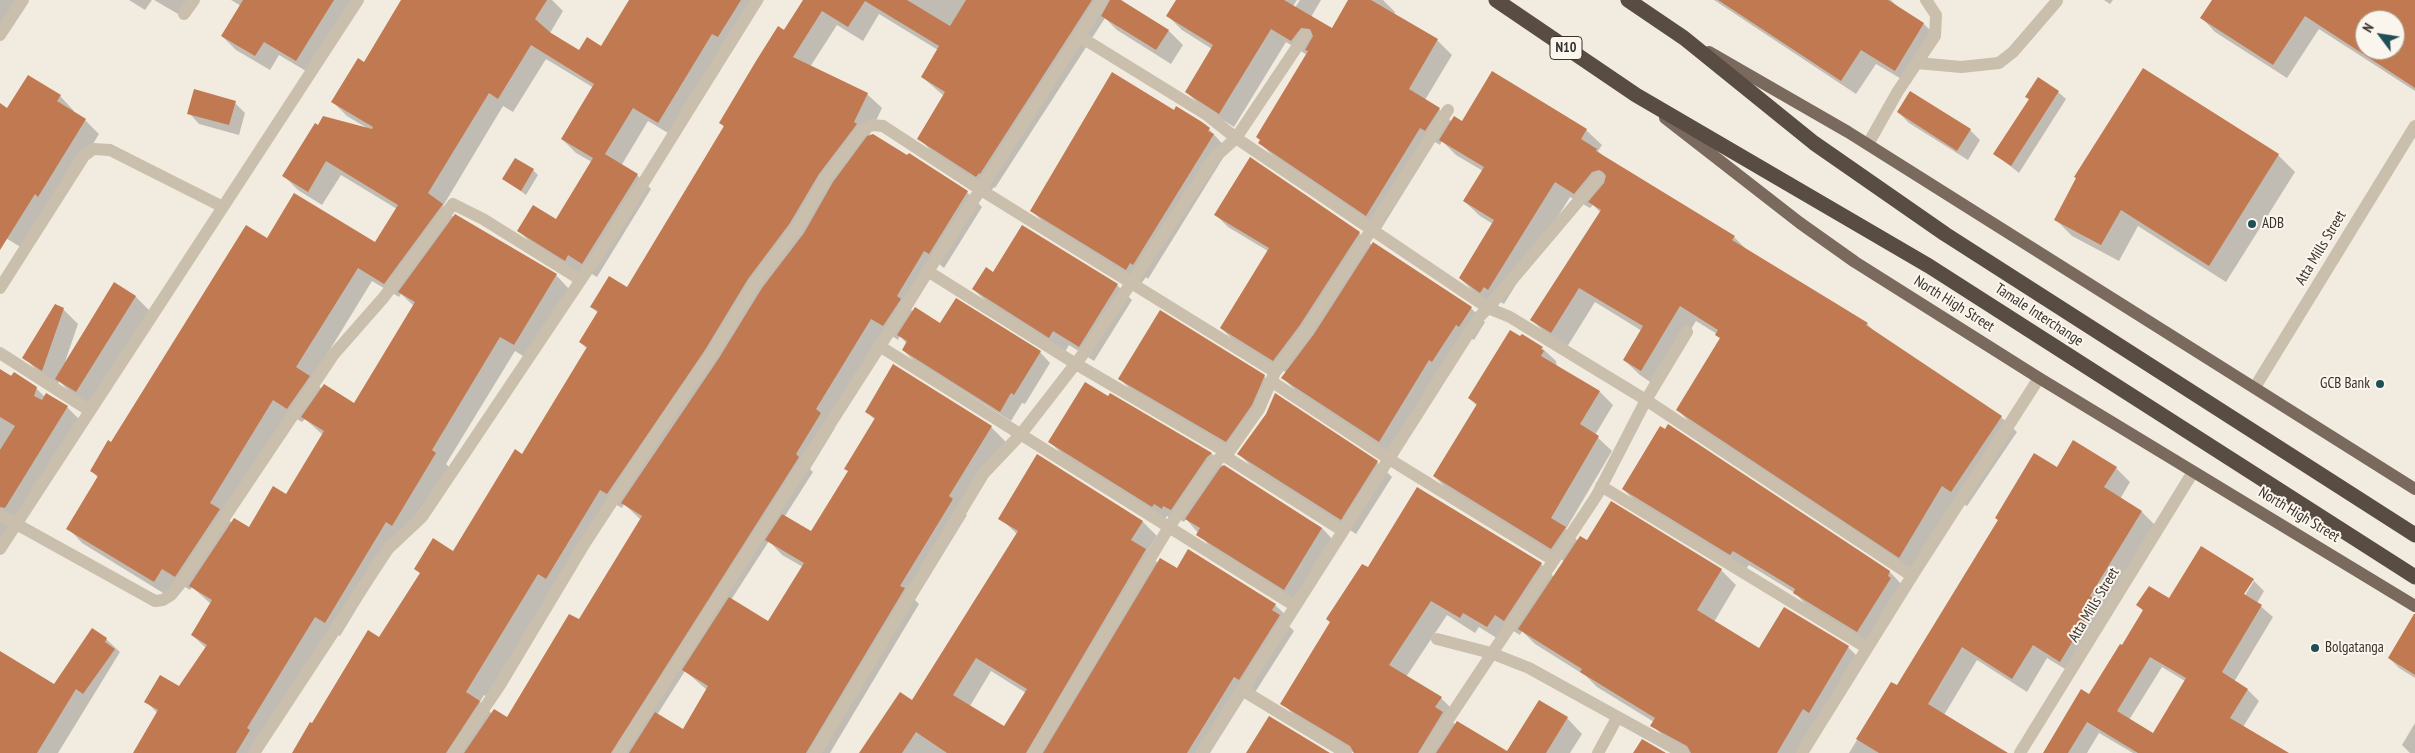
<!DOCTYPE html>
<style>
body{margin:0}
#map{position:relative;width:2415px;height:753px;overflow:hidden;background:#f2ece0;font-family:"PT Sans Narrow",sans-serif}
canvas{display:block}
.north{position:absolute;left:2355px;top:10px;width:50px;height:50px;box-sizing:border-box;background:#faf5ed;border:1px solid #ada79f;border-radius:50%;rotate:301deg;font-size:14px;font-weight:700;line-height:20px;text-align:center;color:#39312b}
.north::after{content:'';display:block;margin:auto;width:18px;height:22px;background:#224e58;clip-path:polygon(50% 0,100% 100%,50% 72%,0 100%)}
</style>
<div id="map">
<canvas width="2415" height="753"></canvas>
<div class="north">N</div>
</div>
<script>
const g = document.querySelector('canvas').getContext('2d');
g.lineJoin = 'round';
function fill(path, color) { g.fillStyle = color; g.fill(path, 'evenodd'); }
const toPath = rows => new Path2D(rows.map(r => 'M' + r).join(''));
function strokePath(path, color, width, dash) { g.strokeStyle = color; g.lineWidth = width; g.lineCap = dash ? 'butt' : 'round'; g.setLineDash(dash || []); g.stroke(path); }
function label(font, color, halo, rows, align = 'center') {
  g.font = font + ' "PT Sans Narrow",sans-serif'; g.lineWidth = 4; g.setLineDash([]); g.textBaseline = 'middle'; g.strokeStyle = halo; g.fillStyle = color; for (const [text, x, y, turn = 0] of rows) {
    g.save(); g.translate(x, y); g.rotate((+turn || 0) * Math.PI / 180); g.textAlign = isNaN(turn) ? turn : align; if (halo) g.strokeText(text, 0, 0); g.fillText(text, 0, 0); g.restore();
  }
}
const shadow = toPath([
 [0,0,24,0,0,39],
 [129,0,152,0,145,10],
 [154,0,196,0,185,18],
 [231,0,357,0,311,74,279,55,270,70,236,50,222,36,241,6],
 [403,0,552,0,563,11,550,33,579,51,602,47,630,0,764,0,733,50,673,136,648,121,621,166,637,175,651,189,597,277,583,269,580,274,533,245,519,231,557,221,592,162,576,153,562,139,594,88,546,59,513,112,503,106,443,206,454,218,556,275,570,290,528,359,515,351,446,464,450,468,401,536,340,636,330,630,259,753,134,753,158,714,146,701,179,688,206,648,192,635,211,604,192,587,190,590,177,582,168,596,82,543,68,528,98,478,91,470,267,239,375,244,397,209,341,175,322,205,298,190,284,176,318,126,367,128,347,116,333,102,364,63],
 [372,281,399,297,401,294,414,306,355,405,322,389,312,379],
 [288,414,302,422,305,419,323,435,286,496,249,528,232,523,225,516],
 [804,0,1119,0,1168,30,1183,45,1171,64,1117,30,1105,18,995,188,994,187,991,191,933,153,919,138,944,96,922,77,938,50,879,14,863,41,837,25,810,67,867,94,882,108,868,138,967,192,982,207,944,268,939,264,911,310,941,325,1040,352,1050,363,1025,404,1022,403,1011,421,914,361,903,350,907,344,900,336,898,340,886,332,830,423,835,428,810,469,813,472,785,516,812,533,849,472,875,420,866,411,991,427,1006,442,963,511,967,515,915,600,919,604,830,753,293,753,379,639,421,574,416,569,453,553,522,456,587,349,580,342,598,313,591,307,628,289,724,127,721,123],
 [615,504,622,508,624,504,641,520,579,621,507,719,492,714,480,702,484,695,486,696],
 [769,541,782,555,803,567,768,623,731,600],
 [685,671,707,690,683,731,657,715],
 [1177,0,1297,0,1290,11,1292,12,1300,0,1321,0,1311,17,1332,30,1350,0,1383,0,1395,12,1394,15,1437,40,1452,55,1425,100,1439,109,1452,122,1586,130,1602,145,1598,151,1605,158,1734,237,1750,253,1867,324,1876,333,2001,417,2017,432,1967,506,1958,501,1915,572,1693,426,1678,410,1721,339,1717,334,1696,321,1656,386,1640,375,1624,360,1642,331,1595,302,1567,347,1547,335,1532,320,1601,213,1593,205,1590,208,1570,197,1504,304,1499,301,1496,307,1476,294,1460,278,1493,224,1480,216,1464,201,1483,171,1456,155,1442,141,1440,145,1435,142,1381,229,1274,157,1260,143,1307,55,1286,42,1234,127,1201,106,1186,92,1212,49,1182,30,1168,16],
 [1714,0,1891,0,1901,10,1924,24,1938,38,1910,84,1876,64,1856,94],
 [2104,0,2113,0,2110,4],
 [2213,0,2415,0,2415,91,2319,29,2287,78,2215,32,2202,18],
 [2365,20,2395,20,2395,50,2365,50],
 [2143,70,2278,155,2295,172,2226,282,2138,226,2119,261,2072,236,2055,219],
 [28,77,60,96,74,111,73,113,85,120,99,134,53,210,24,249,4,237,0,244,0,105,8,109],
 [2058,92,2066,99,2019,173,1994,153,2030,100,2027,97],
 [235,103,245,113,239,135,199,124,189,113],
 [1174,112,1209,129,1228,150,1148,279,1146,277,1141,284,1046,225,1032,211],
 [1898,112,1970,130,1980,140,1968,160,1909,123],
 [533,170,538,175,526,195,504,179],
 [1216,215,1359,233,1372,245,1471,308,1485,322,1474,340,1470,338,1393,456,1297,392,1283,378,1287,373,1233,340,1221,328,1268,251,1228,227],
 [993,273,1117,285,1132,300,1094,361,1069,345,1065,352,989,304,973,289],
 [114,284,136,297,151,312,92,407,72,394,59,381,58,385,39,373,24,357,63,309,78,324,65,362],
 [1542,348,1556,361,1557,367,1600,392,1613,405,1595,435,1612,451,1566,529,1578,541,1721,570,1736,585,1714,622,1759,650,1848,647,1863,662,1801,753,1689,753,1667,740,1652,725,1654,722,1597,687,1586,676,1535,644,1522,631,1520,635,1510,629,1503,642,1479,627,1475,633,1447,615,1406,677,1441,698,1456,713,1451,721,1495,753,1354,753,1297,718,1282,703,1418,489,1541,564,1554,577,1564,561,1448,490,1434,476,1477,406,1469,398],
 [0,370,36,388,45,397,67,407,82,422,0,540],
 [1264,376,1274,387,1236,452,1130,389,1120,379],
 [1110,395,1212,454,1224,467,1322,528,1337,544,1300,604,1213,550,1186,519,1184,522,1177,518,1175,521,1167,516,1165,519,1063,455,1050,442],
 [1267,413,1377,462,1392,477,1356,534,1254,469,1239,454],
 [1668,426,1890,572,1905,588,1873,647,1809,608,1795,593,1749,565,1746,569,1638,504,1623,489],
 [1038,456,1143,522,1157,536,1147,552,1158,563,1275,605,1290,619,1287,624,1294,631,1254,694,1249,691,1210,753,860,753,913,702,1017,534,1000,518],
 [991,671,1026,693,1005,727,970,706],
 [2116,468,2130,482,2120,499,2142,512,2156,526,2075,675,2047,658,2027,692,1977,660,1944,715,2001,753,1849,753,1892,683,1898,687,2057,469],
 [2253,580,2264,591,2257,603,2273,617,2234,682,2248,690,2259,701,2243,727,2286,753,2133,753,2099,733,2087,753,2044,753,2090,696,2122,647,2144,611,2138,605,2170,600],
 [2251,581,2254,581,2242,600,2240,599],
 [2162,667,2185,681,2153,735,2129,720],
 [106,639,120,652,58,753,0,753,0,653,54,685],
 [2415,640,2415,678,2399,668,2389,658],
 [1567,718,1582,734,1570,753,1508,753],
 [2415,723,2415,753,2410,753,2402,745]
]);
const building = toPath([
 [243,0,334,0,296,61,264,42,255,56,221,36],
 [401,0,547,0,535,19,551,33,579,50,587,37,601,46,629,0,741,0,718,37,712,34,658,123,633,108,605,154,638,174,582,264,568,255,565,261,517,231,533,205,556,219,593,158,561,139,594,84,531,45,498,99,489,93,428,193,443,204,384,284,358,268,296,367,310,376,287,409,273,400,210,503,220,509,175,577,162,569,154,582,66,529,98,476,90,471,108,440,111,442,246,225,267,238,294,193,375,242,398,205,326,161,308,192,282,176,315,123,318,125,323,116,372,129,373,127,331,102,358,58,364,62],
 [803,0,907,0,950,26,966,0,1092,0,980,174,979,173,976,177,917,139,945,92,921,77,939,46,865,1,848,27,822,11,793,57,868,93,854,122,857,124,819,174,790,223,748,279,705,350,607,494,600,490,546,579,538,574,466,692,480,701,446,753,292,753,310,722,312,723,368,630,379,637,420,573,414,569,433,538,453,551,515,449,522,454,587,347,579,342,598,311,590,307,609,276,627,287,724,126,719,123,756,61,778,26,784,30],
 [1110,0,1121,0,1169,30,1156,50,1101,16],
 [1176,0,1284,0,1332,28,1348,0,1371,0,1438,39,1409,89,1440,108,1425,131,1420,128,1366,216,1258,143,1260,140,1256,137,1308,51,1305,50,1313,36,1310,29,1301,28,1291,41,1271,29,1219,114,1185,92,1213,45,1166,16],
 [1718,0,1888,0,1924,23,1895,71,1861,50,1841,81],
 [2212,0,2415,0,2415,88,2305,16,2273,65,2200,18],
 [2365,20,2395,20,2395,50,2365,50],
 [2143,68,2279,154,2209,266,2121,210,2101,245,2054,220,2076,178,2074,177],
 [1492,71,1587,129,1581,139,1597,149,1596,151,1735,236,1732,240,1868,323,1866,325,2002,416,1951,492,1942,486,1899,558,1676,410,1720,338,1715,335,1718,330,1680,306,1641,371,1623,360,1643,326,1579,288,1551,333,1530,320,1601,210,1588,202,1604,183,1606,176,1603,172,1599,170,1592,172,1574,194,1555,182,1488,290,1484,287,1480,293,1459,278,1494,220,1463,201,1484,167,1439,140,1454,116,1462,121],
 [1112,72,1174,110,1176,106,1202,122,1210,128,1208,131,1214,134,1133,265,1130,263,1126,270,1030,211],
 [28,75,61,95,57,101,86,119,38,197,35,194,0,250,0,103,7,108],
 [2038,77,2059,91,2011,166,1993,154,2029,99,2025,97],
 [194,89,236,101,229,125,187,114],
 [1910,91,1971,129,1957,151,1897,112],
 [873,134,907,155,909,153,968,191,929,254,924,251,897,296,901,299,883,326,871,319,816,409,821,413,796,454,799,457,611,753,464,753,494,709,507,717,569,614,579,619,642,516,621,503,719,358,762,288,804,233,833,182,867,136],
 [1250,157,1360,232,1300,325,1273,361,1220,328,1269,248,1214,215],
 [515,158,534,169,521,191,502,179],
 [455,214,557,274,514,345,500,337,432,450,436,453,392,526,386,522,325,623,315,617,247,728,250,730,236,753,133,753,158,710,144,702,160,675,179,686,207,645,191,635,212,600,189,586,234,518,249,527,273,486,286,494,324,431,301,417,324,384,354,403,415,302,398,292],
 [1022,225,1118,284,1079,347,1053,331,1049,338,972,289,986,267,993,272],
 [1373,242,1472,307,1459,327,1456,325,1432,362,1429,360,1379,442,1281,378,1314,334],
 [114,282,136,296,76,392,55,379],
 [956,298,1041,351,1014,395,1011,393,1000,412,902,350,907,341,897,335,915,307,940,323],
 [55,304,64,308,42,371,22,358],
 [1160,310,1265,375,1252,405,1226,442,1118,379],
 [1510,330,1520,336,1522,334,1543,347,1541,349,1544,351,1541,356,1600,391,1580,424,1599,436,1551,518,1566,527,1551,549,1433,476,1477,404,1468,398],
 [893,364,992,426,949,496,953,499,900,586,905,588,806,753,629,753,655,712,683,729,708,686,682,670,729,597,768,621,804,563,765,540,782,514,811,531,848,471,844,469,875,418,865,412],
 [0,369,11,376,14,372,37,387,34,396,42,400,46,393,68,406,5,508,0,507,0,450,15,426,0,417],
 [1085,382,1108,396,1110,393,1212,453,1207,457,1171,510,1163,506,1162,509,1154,504,1152,507,1048,442],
 [1275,393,1378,461,1341,520,1237,454,1266,414],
 [1668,424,1890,571,1888,576,1891,578,1857,632,1793,593,1795,589,1733,551,1730,555,1622,489,1660,426,1665,429],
 [2073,440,2117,467,2104,487,2142,511,2090,596,2097,601,2060,662,2033,645,2012,679,1962,647,1928,704,2008,753,1879,753,1856,739,1891,682,1897,685,1998,520,1995,518,2034,453,2057,467],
 [1037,454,1143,521,1131,540,1146,549,1026,753,947,753,916,732,902,753,859,753,900,692,912,700,1018,531,998,519],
 [976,658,1027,689,1004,726,953,695],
 [1224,465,1322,528,1284,590,1196,535,1200,528,1185,519,1220,468],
 [1417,487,1542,563,1504,621,1495,615,1487,627,1463,613,1460,618,1431,601,1389,665,1442,697,1435,707,1443,712,1418,753,1354,753,1350,746,1280,704,1330,622,1326,619,1362,564,1368,567],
 [1611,501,1722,569,1697,610,1759,648,1784,607,1849,646,1809,713,1803,709,1777,753,1691,753,1687,746,1650,726,1655,718,1580,672,1582,669,1518,629,1580,536,1587,540],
 [2201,546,2254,579,2244,594,2262,605,2222,672,2248,689,2230,718,2289,753,2138,753,2087,722,2068,753,2043,753,2081,689,2089,694,2120,644,2122,645,2143,610,2136,605,2149,586,2169,598],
 [2150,657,2186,678,2153,733,2117,711],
 [1188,549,1276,604,1272,610,1280,615,1239,680,1234,677,1187,753,1043,753,1160,558,1177,568],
 [2414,614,2415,614,2415,675,2388,658],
 [92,628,107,638,105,642,115,649,83,694,76,689,37,753,0,753,0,651,54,684],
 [1539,700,1568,717,1546,753,1436,753,1457,721,1507,751],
 [1269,716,1330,753,1246,753],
 [1642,739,1666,753,1633,753]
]);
const minor = toPath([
 [184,14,194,0],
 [0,35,23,0],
 [1305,35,1236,138,1488,308,1598,178],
 [1917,63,1961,67,1999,63,2013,52,2057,1],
 [1868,144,1898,91,1935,36,1936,15,1926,0],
 [929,272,1076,364,1228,453],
 [0,288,84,156,93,149,110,150,223,207],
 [881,347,1295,606],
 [0,353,90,411],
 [1271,381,1389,459,1553,560],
 [2255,387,2415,126],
 [1223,455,1343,531],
 [1601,486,1867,648],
 [0,515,155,601,163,600,171,595,180,584,334,354,384,297,453,204,483,219,581,280],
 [0,549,358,0],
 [1437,639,1491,653,1529,668,1683,753],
 [1242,690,1346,753],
 [254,753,388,549,422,517,611,235,757,0],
 [454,753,500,685,585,543,668,416,712,354,755,283,797,228,826,178,862,130,872,125,883,126,981,190,1275,372],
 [619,753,1102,0],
 [815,753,984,473,1021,434,1087,349,1215,157,1236,138,1207,115,1079,36],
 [1034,753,1169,527,1214,462,1228,453,1259,409,1275,372,1307,330,1448,110],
 [1202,753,1479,317,1488,308,1510,317,1646,400,1912,576],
 [1426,753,1597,495,1646,400,1687,332],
 [1598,753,1617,718],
 [1802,753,1912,576,2039,378],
 [2020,753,2193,472]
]);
const major = toPath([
 [1709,52,1848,132,2415,489],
 [1665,118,1800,223,1855,262,2039,378,2415,606]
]);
const highway = toPath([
 [1496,0,1636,95,1929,266,2415,577],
 [1628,0,1684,38,1814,143,1945,234,2415,535]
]);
const markers = [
 [2252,224,5,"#224e58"],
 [2380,384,5,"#224e58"],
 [2315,648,5,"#224e58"]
];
const shields = [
 [1566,48,32]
];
const shieldNames = [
 ["N10",1566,48]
];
const poiNames = [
 ["ADB",2262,224],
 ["GCB Bank",2370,384,"right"],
 ["Bolgatanga",2325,648]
];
const streetNames = [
 ["Atta Mills Street",2321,248,-59],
 ["North High Street",1954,304,32],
 ["Tamale Interchange",2039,315,33],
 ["North High Street",2299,515,31],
 ["Atta Mills Street",2094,605,-59]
];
fill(shadow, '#0003');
fill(building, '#c07950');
strokePath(minor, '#cabeac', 12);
strokePath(major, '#7a6a5d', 12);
strokePath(highway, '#594c42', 15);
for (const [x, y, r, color] of markers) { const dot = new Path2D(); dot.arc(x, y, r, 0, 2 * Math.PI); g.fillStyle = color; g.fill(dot); strokePath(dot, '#faf5ed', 2); }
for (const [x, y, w] of shields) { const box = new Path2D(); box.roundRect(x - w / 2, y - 11.5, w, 23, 4); g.fillStyle = '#faf5ed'; g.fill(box); strokePath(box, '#39312b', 1); }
label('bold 14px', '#39312b', null, shieldNames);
label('15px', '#39312b', '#faf5ed', poiNames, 'left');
label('15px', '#39312b', '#faf5ed', streetNames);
</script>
